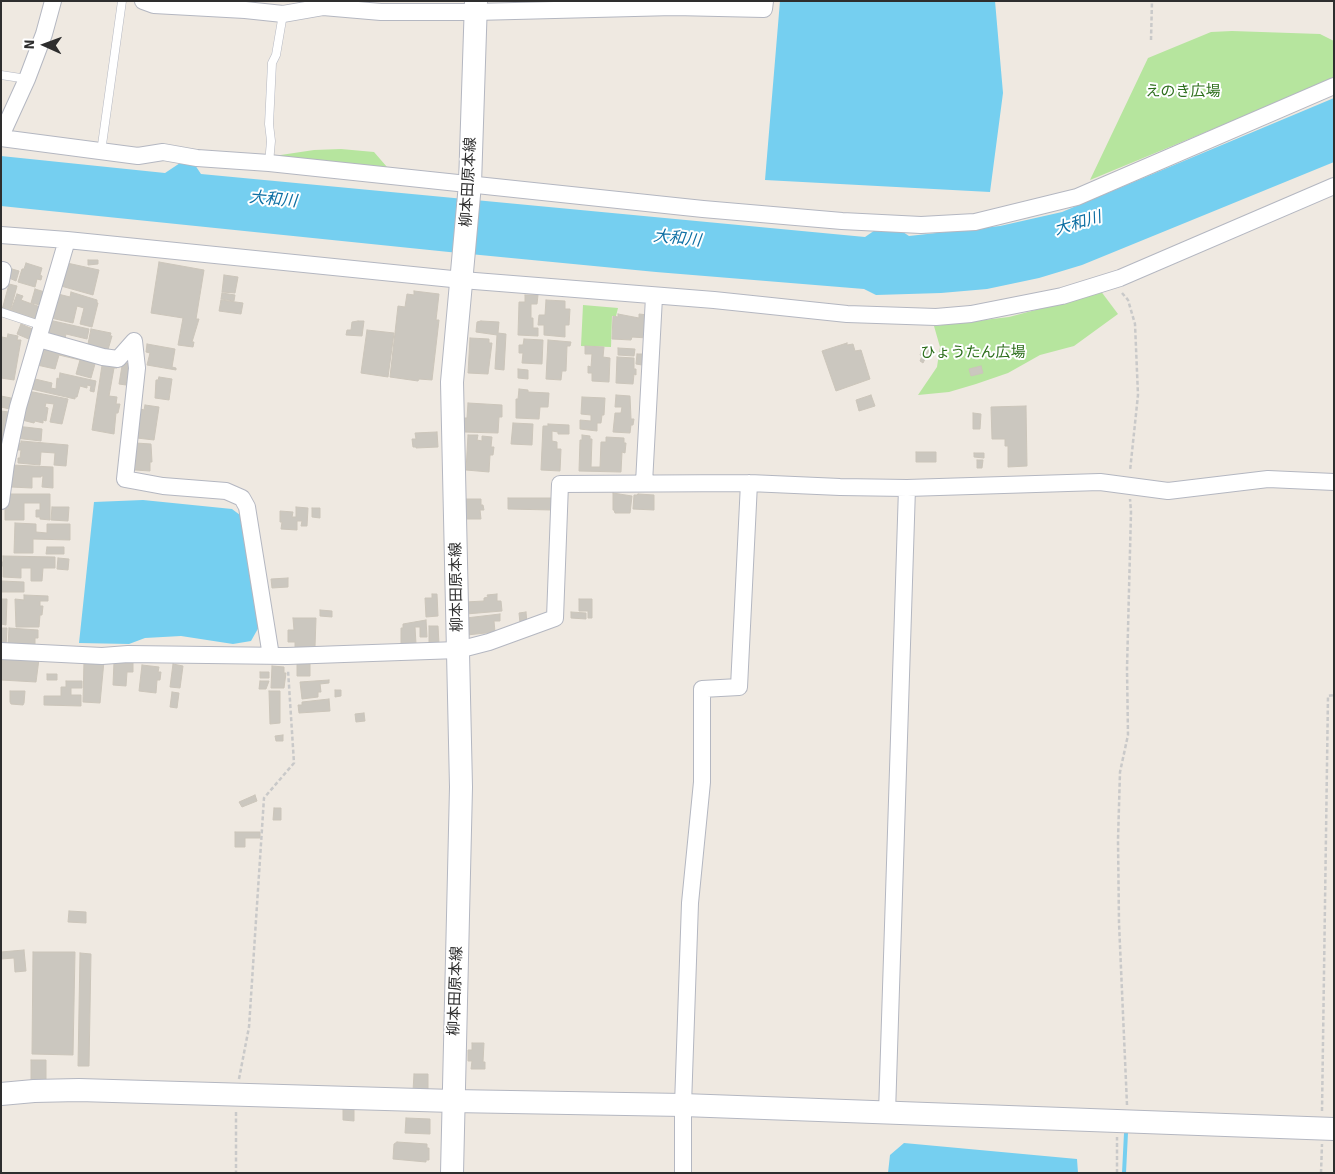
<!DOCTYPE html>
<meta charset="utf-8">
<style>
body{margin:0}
#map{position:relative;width:1335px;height:1174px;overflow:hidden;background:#efe9e1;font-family:Signika,sans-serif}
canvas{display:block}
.frame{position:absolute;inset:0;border:2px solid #2e2e2e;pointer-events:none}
.north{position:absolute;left:20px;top:20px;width:50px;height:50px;-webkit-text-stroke:4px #fff;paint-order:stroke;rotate:272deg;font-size:14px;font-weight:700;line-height:20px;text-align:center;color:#2e2e2e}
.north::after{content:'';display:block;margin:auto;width:18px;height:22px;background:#2e2e2e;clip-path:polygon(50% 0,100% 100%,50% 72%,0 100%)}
</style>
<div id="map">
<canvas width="1335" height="1174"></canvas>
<div class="frame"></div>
<div class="north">N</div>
</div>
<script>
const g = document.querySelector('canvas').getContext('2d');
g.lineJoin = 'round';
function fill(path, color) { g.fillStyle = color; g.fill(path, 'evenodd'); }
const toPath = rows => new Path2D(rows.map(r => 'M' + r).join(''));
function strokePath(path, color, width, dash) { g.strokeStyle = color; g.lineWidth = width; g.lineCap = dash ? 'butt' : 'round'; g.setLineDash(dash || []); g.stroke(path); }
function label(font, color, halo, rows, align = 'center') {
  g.font = font + ' Signika,"Noto Sans JP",sans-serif'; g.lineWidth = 4; g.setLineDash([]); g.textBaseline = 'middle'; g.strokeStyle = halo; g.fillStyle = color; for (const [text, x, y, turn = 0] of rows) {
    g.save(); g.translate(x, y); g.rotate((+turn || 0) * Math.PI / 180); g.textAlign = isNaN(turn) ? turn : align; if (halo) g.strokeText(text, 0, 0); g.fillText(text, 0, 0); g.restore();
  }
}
const green = toPath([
 [1232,31,1320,34,1334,41,1334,79,1090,180,1148,58,1211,32],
 [341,149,374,152,387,167,274,156,314,150],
 [1100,290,1118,314,1074,346,1040,355,1008,373,976,384,949,392,918,395,937,367,940,347,934,326,1009,317,1077,299],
 [583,305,618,308,616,316,612,316,611,347,581,346]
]);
const water = toPath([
 [780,1,995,1,1003,93,990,192,765,180],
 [1334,98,1334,162,1082,265,1039,278,987,289,941,293,876,295,864,289,656,272,449,252,1,206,1,156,165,173,180,163,195,165,201,174,865,237,881,226,897,228,909,236,1000,226,1062,212],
 [143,500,232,509,240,515,260,625,251,641,233,644,181,636,145,638,129,644,79,643,94,502],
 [904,1143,1077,1159,1078,1173,888,1173,890,1155]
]);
const stream = toPath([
 [1124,1173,1126,1133]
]);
const building = toPath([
 [88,260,98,260,98,264,88,265,88,260],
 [159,262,204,270,196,319,199,319,192,342,194,342,193,347,178,345,183,318,151,313,159,262],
 [26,263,42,268,40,275,42,276,41,280,37,279,35,287,18,282,22,269,24,269,26,263],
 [67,263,99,270,93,295,61,286,67,263],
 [12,269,19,271,16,281,9,278,12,269],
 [224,275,238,277,235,293,222,292,224,275],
 [9,284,17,286,10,312,2,310,9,284],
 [35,289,48,293,45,306,31,303,35,289],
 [414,291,439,294,436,320,439,320,432,380,419,379,418,381,390,377,398,306,405,307,407,294,414,295,414,291],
 [71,292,97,300,97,303,98,303,92,327,80,324,84,308,77,306,73,323,51,318,58,294,70,297,71,292],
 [222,293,235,295,234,301,221,299,222,293],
 [17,294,23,296,21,300,43,308,37,323,10,313,17,294],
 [525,295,538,295,537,304,531,304,531,318,533,318,533,328,538,328,538,336,518,335,519,302,525,302,525,295],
 [221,300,243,303,241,314,219,311,221,300],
 [546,300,565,301,565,309,570,309,569,325,565,325,565,337,544,335,544,325,538,325,539,315,545,315,546,300],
 [618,314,639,318,639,314,648,315,647,338,632,337,631,340,612,339,613,316,618,317,618,314],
 [49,320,89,329,87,339,66,334,64,343,45,339,49,320],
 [358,321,364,321,362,336,346,335,347,330,351,330,352,322,358,321],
 [481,321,499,322,498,333,506,334,504,370,495,369,497,335,476,332,477,322,481,321],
 [21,324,35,330,31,340,17,334,21,324],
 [91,329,111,333,110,336,112,336,107,353,87,349,91,329],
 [367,330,394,333,388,377,361,373,367,330],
 [8,334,18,336,17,340,21,340,14,380,1,378,1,339,2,337,7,338,8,334],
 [470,338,489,339,489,343,492,343,488,374,468,373,470,338],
 [524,339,543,340,542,364,522,363,523,353,519,353,519,345,523,345,524,339],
 [548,340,571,342,570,346,567,346,566,371,562,371,561,380,546,379,548,340],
 [40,342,97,357,91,378,76,374,80,360,59,355,55,369,37,365,40,342],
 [847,343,847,345,853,344,855,351,861,350,870,379,836,391,822,351,847,343],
 [147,344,175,349,172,367,176,368,176,370,147,365,150,353,146,352,147,344],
 [585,346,604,347,603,357,610,358,609,382,592,381,592,373,588,373,588,366,591,367,592,354,585,354,585,346],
 [924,346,930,349,923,363,920,361,922,356,920,355,924,346],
 [618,348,635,349,634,356,618,355,618,348],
 [637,354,643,354,642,365,636,364,637,354],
 [617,357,634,358,634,369,636,369,636,375,634,374,633,384,616,383,617,357],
 [103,359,130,364,126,385,119,384,122,366,117,365,117,368,114,368,109,396,117,397,116,404,120,404,118,413,116,413,114,434,92,430,103,359],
 [981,366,983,373,971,376,969,369,981,366],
 [518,369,528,370,528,379,518,378,518,369],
 [60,373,96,381,94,392,90,391,91,386,87,385,87,388,80,386,77,397,75,397,75,399,27,388,35,379,52,383,51,388,56,389,57,378,59,379,60,373],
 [159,377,172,379,169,400,155,398,156,380,158,380,159,377],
 [519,389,528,390,528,392,549,393,548,407,540,407,539,419,516,418,516,399,518,399,519,389],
 [28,391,68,399,62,424,50,422,54,404,46,403,45,407,48,408,46,421,43,420,43,423,35,421,34,423,22,420,28,391],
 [616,395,630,396,631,419,634,419,633,425,631,425,630,433,613,432,615,413,621,413,622,407,615,407,616,395],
 [871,395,875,406,859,411,856,400,871,395],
 [1,396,16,399,14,410,1,407,1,396],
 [582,397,605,398,604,415,602,415,601,423,597,423,597,431,580,429,580,420,591,421,591,415,581,414,582,397],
 [468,403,502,405,502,417,499,417,498,433,464,432,464,418,467,418,468,403],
 [145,405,159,407,154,440,137,438,141,409,144,410,145,405],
 [1026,406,1027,466,1008,467,1008,446,1005,446,1005,439,992,439,991,407,1026,406],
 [1,411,9,412,4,442,1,441,1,411],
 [973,413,981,414,980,429,973,429,973,413],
 [513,423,533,424,532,445,511,444,513,423],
 [548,424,569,425,569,434,558,434,558,432,552,431,552,441,557,442,557,449,561,449,560,471,541,470,543,426,548,426,548,424],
 [16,426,42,429,41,441,15,438,16,426],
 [437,432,438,447,416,448,416,447,413,447,412,439,416,439,415,433,437,432],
 [468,435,478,435,477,440,482,441,482,436,492,437,491,447,494,447,493,455,490,455,489,472,466,470,468,435],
 [582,435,590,436,590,439,592,439,591,467,600,467,601,442,606,442,606,437,624,438,624,443,626,443,625,453,622,452,621,472,579,471,580,440,582,440,582,435],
 [21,441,68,445,66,466,54,465,55,453,41,452,40,465,18,463,18,458,20,458,21,450,17,450,18,443,21,443,21,441],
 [136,443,151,444,152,462,150,462,150,471,135,470,136,443],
 [916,452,936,452,936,462,916,462,916,452],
 [974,453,984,453,984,458,974,457,974,453],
 [977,460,983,460,982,468,977,468,977,460],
 [12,465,53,467,53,488,42,487,43,476,41,476,41,477,32,477,32,488,11,487,12,465],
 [613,493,632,496,630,513,615,513,614,510,613,510,613,493],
 [5,494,50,494,50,520,40,519,40,517,36,517,36,510,40,510,40,503,24,503,24,520,5,520,5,494],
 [638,494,654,495,654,510,633,509,634,495,637,495,638,494],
 [508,498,553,498,552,510,508,509,508,498],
 [463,499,481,499,481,505,483,505,484,510,480,510,481,519,463,519,463,499],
 [52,507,69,507,68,521,51,520,52,507],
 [296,507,308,508,307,526,301,526,302,521,297,521,297,530,281,529,282,522,280,522,280,511,293,512,292,517,296,517,296,507],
 [312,508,320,508,320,518,312,517,312,508],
 [15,523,36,524,36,532,47,533,47,524,70,524,70,540,33,539,33,553,14,553,15,523],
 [47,547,64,547,64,554,46,554,47,547],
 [3,556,55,557,55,568,43,568,42,581,31,581,31,568,21,568,21,578,3,577,3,566,1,566,1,562,3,562,3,556],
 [58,558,69,559,68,570,57,569,58,558],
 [288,578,288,587,272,588,271,579,288,578],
 [1,581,24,582,24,592,1,592,1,581],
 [432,594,437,594,438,616,426,617,425,598,432,598,432,594],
 [497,594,497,601,501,601,502,611,466,614,465,602,484,601,484,598,488,597,487,595,497,594],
 [24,595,48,596,48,601,40,601,40,606,43,606,42,615,40,615,39,627,16,627,15,599,24,600,24,595],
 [1,599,7,599,6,625,1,624,1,599],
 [579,599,592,599,592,618,588,618,588,611,579,611,579,599],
 [320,610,332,611,332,617,320,616,320,610],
 [526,612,527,623,520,623,519,613,526,612],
 [571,612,586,613,586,619,571,618,571,612],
 [500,614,500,621,494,621,495,632,467,635,466,618,500,614],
 [293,618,316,618,315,647,295,648,295,642,288,642,288,630,294,630,293,618],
 [426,620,427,637,420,637,420,627,415,627,416,644,401,644,401,628,403,628,403,624,426,620],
 [429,626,438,626,439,644,429,645,429,626],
 [1,628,7,628,6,647,1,647,1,628],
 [9,628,38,630,38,638,35,638,35,647,8,646,9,628],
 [2,657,39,659,36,682,1,680,2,657],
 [84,661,104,661,100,703,83,702,84,661],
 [297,661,310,661,310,676,297,676,297,661],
 [114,662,133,663,133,672,127,672,126,686,113,685,114,662],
 [173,664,183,666,180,688,170,687,173,664],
 [142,665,159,667,158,672,161,672,160,680,157,680,156,693,139,691,142,665],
 [272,666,284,667,284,673,286,673,284,688,271,688,272,666],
 [260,672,269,672,269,678,260,678,260,672],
 [47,674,57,674,57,680,47,680,47,674],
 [329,680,329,683,320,684,321,692,318,692,318,697,302,699,300,682,329,680],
 [66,681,82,681,82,688,71,688,71,695,81,695,81,706,44,705,44,696,61,696,61,687,66,687,66,681],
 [260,681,269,681,266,689,259,689,260,681],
 [335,690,341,690,341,696,335,697,335,690],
 [10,691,25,691,24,703,23,705,11,704,10,702,10,691],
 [269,691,280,691,280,723,270,724,269,691],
 [172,692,179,693,177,708,170,707,172,692],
 [329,699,330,711,299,713,298,705,302,705,302,702,329,699],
 [364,713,365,721,356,722,355,714,364,713],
 [283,735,283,741,276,741,275,736,283,735],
 [255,795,257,801,242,807,239,802,255,795],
 [274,808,281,808,281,820,273,820,274,808],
 [235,832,260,832,260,838,245,838,245,847,235,847,235,832],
 [69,911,86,912,86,923,68,922,69,911],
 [24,950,26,971,15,972,14,958,1,959,1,952,24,950],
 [33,952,75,952,73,1055,32,1054,33,952],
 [80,953,91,954,89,1066,78,1066,80,953],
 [472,1043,484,1043,483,1062,485,1062,485,1069,471,1069,472,1061,468,1061,468,1050,472,1050,472,1043],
 [31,1060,46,1060,46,1081,31,1081,31,1060],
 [414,1074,428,1074,428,1091,413,1091,414,1074],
 [343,1109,354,1109,354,1121,343,1120,343,1109],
 [406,1118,430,1119,430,1134,405,1133,406,1118],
 [397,1142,427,1144,427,1148,429,1148,429,1160,426,1160,426,1162,393,1159,394,1144,397,1142]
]);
const path = toPath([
 [1151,40,1152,1],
 [1122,293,1128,300,1135,324,1138,395,1130,471],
 [239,1079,249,1027,264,798,294,763,288,670],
 [1127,1105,1119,923,1118,840,1120,772,1128,735,1127,669,1131,512,1130,499],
 [1322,1111,1328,696,1334,695],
 [236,1112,236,1173],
 [1117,1173,1117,1137],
 [1321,1173,1322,1144]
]);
const lane = toPath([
 [1,75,27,79],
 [101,152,122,1],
 [269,163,271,141,269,124,272,63,276,55,283,14],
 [1,312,43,326]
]);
const street = toPath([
 [143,1,154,5,245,10,283,14,323,7,381,12,475,12,674,7,764,9,765,1],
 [1,136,27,79,44,34,53,1],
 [1,138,138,156,163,152,197,158,269,163,703,209,842,221,921,225,975,222,1077,197,1334,86],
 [1,235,67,240,462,280,714,300,847,314,936,317,971,314,1062,296,1120,278,1334,186],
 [1,281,3,270],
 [39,339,103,357,118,359,134,341],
 [134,341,137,368,125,479,163,486,226,491,242,498,247,507,271,656],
 [644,483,654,297],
 [1,501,6,464,18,407,67,240],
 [1,651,102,656,128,654,287,656,458,650,489,642,555,618,560,484,749,483,840,487,907,488,1100,482,1168,491,1268,479,1334,482],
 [887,1113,907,488],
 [683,1173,683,1105,690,903,702,782,702,689,739,687,749,483]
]);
const secondary = toPath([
 [1,1094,34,1091,79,1090,453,1101,683,1105,1334,1129],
 [452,1173,461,787,452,382,470,184,476,1]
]);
const parkNames = [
 ["えのき広場",1183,92],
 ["ひょうたん広場",973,353]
];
const streetNames = [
 ["柳本田原本線",469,182,-87],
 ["柳本田原本線",457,587,-91],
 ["柳本田原本線",456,991,-88]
];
const waterNames = [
 ["大和川",273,200,5],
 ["大和川",1078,224,-16],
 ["大和川",677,239,6]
];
fill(green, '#b6e59e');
fill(water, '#75cff0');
strokePath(stream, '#75cff0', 4);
fill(building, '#cbc7bf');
strokePath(building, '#cbc5ba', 1);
strokePath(lane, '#b4b7c1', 9);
strokePath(street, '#b4b7c1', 18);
strokePath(secondary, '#b4b7c1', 24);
strokePath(path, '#c9c9c9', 2.5, [4, 2.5]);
strokePath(lane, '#fff', 8);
strokePath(street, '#fff', 16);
strokePath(secondary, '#fff', 22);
label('15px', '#2c6e1b', '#fff', parkNames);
label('15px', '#2e2e2e', '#fff', streetNames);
label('italic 16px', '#0d6fa3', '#fff', waterNames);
</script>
